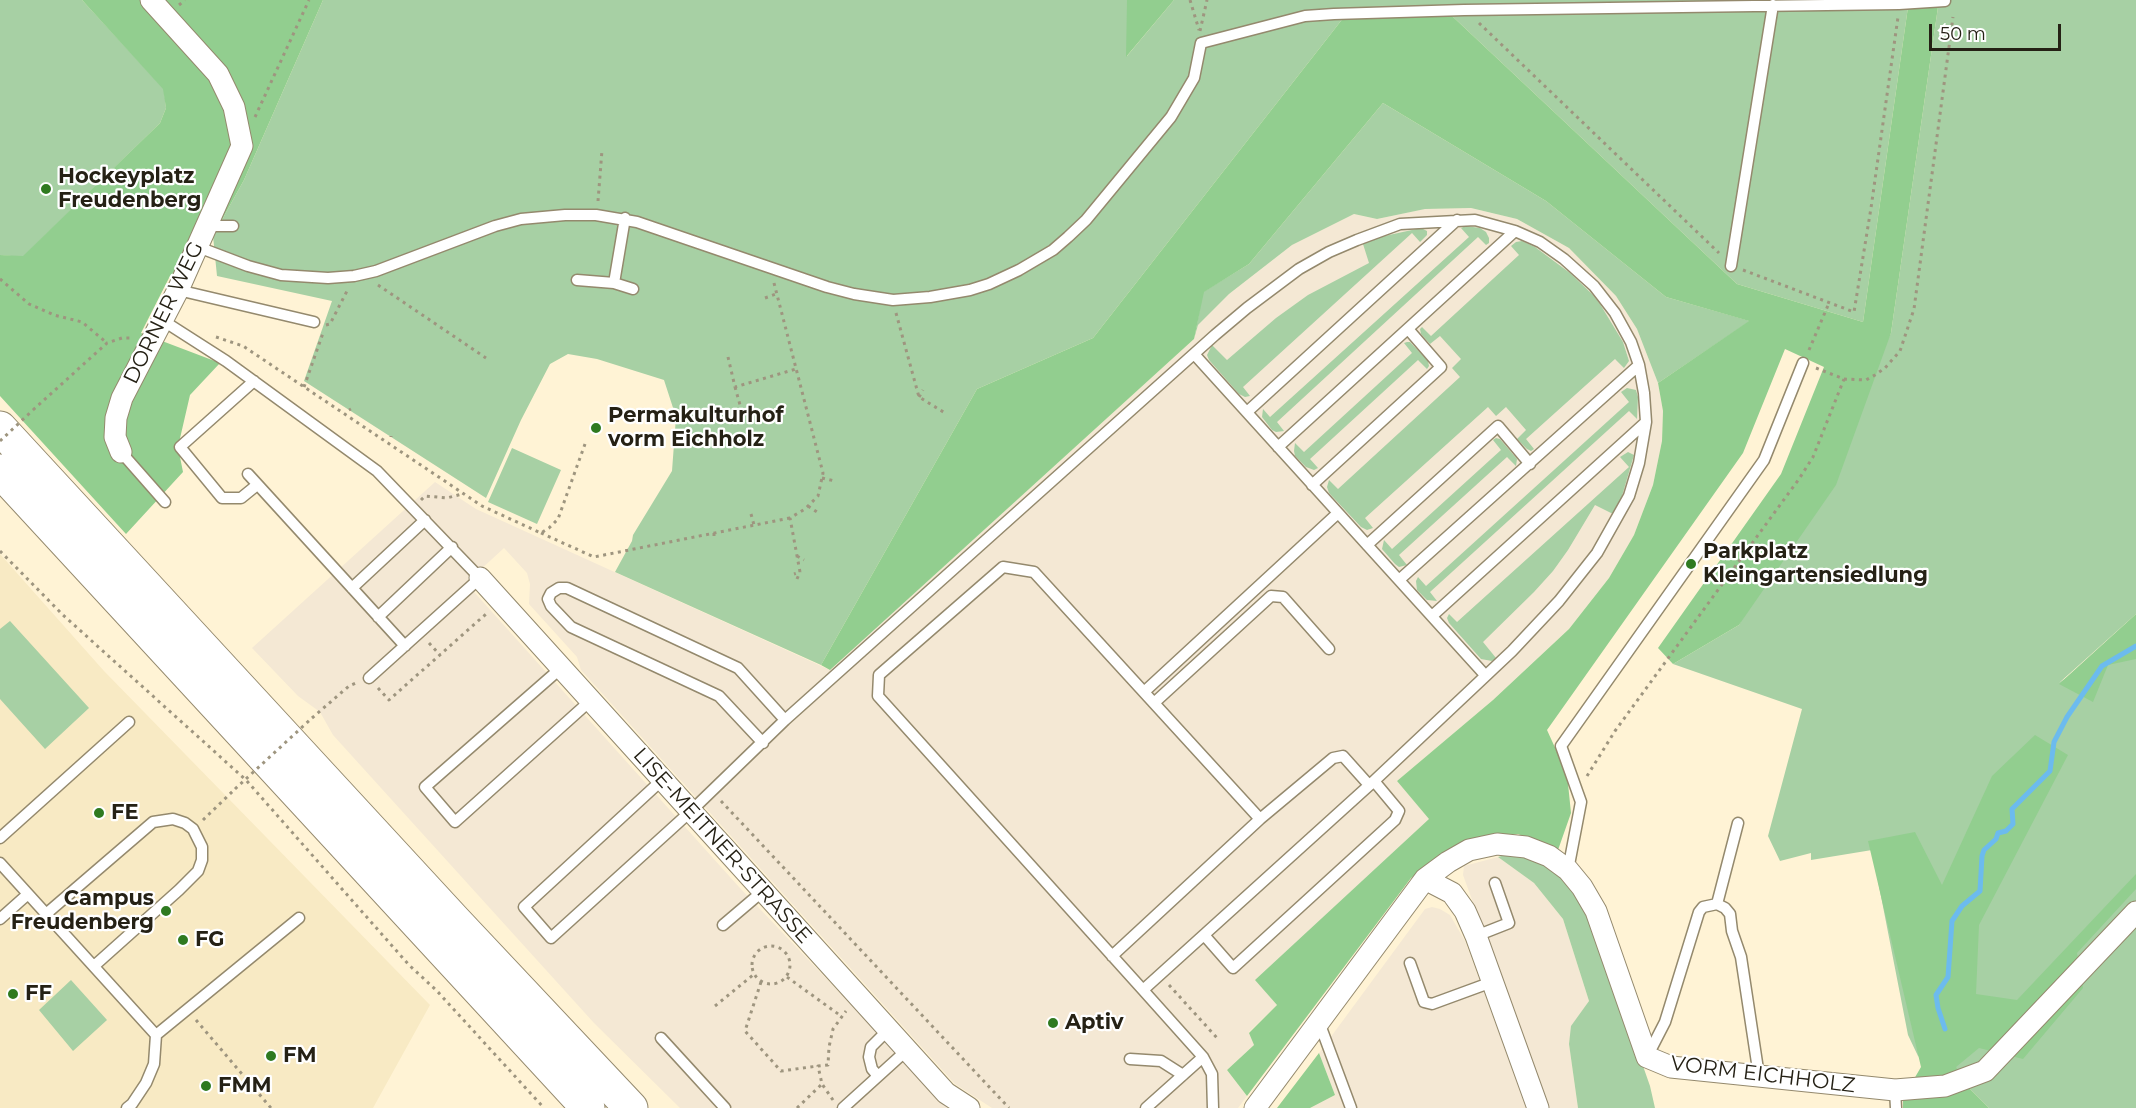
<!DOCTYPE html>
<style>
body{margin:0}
#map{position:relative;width:2136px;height:1108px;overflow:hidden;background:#fff3d5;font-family:Montserrat,sans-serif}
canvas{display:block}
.scale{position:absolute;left:1929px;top:24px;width:132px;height:27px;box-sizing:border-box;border:3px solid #252115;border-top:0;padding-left:8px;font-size:18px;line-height:21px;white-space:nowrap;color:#252115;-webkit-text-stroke:4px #fff;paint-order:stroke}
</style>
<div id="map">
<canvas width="2136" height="1108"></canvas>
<div class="scale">50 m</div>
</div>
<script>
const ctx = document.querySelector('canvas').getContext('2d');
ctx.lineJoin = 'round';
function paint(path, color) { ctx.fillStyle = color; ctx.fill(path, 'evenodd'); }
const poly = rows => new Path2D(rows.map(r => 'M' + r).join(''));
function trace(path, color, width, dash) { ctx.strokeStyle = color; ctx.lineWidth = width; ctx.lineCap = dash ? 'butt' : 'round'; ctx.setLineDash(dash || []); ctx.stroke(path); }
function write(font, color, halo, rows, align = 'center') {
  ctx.font = font + ' Montserrat,sans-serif'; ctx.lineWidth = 4.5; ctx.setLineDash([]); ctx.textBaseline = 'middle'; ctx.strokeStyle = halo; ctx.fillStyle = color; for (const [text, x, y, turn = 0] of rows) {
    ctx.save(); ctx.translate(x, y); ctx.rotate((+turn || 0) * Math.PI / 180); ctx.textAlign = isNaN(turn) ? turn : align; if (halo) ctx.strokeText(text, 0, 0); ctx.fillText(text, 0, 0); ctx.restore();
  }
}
paint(poly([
 [1471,208,1517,219,1569,248,1616,296,1637,329,1658,383,1663,411,1662,441,1653,485,1634,535,1609,578,1569,629,1493,700,1397,781,1430,819,1256,980,1277,1005,1249,1032,1254,1045,1227,1070,1247,1096,1238,1108,992,1108,955,1084,581,670,577,657,529,604,530,584,527,573,504,548,466,583,739,887,922,1079,954,1108,680,1108,594,1023,333,735,320,712,298,696,252,648,435,482,476,509,830,670,1194,339,1198,325,1229,294,1292,245,1354,214,1377,219,1424,209],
 [1498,857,1534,883,1563,919,1589,1001,1572,1026,1569,1044,1578,1108,1548,1108,1463,875,1464,866],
 [1432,907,1440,909,1450,915,1465,941,1527,1108,1310,1108,1335,1095,1319,1053,1425,909]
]), '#f4e8d4');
paint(poly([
 [0,554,104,671,430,1005,373,1108,0,1108]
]), '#f8eac4');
paint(poly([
 [0,0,82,0,164,89,166,108,160,123,23,257,0,255],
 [323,0,1127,0,1127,56,1174,0,1926,0,1908,7,1863,322,1737,284,1451,15,1344,17,1093,338,977,389,821,665,615,572,632,541,633,535,672,471,676,417,664,380,597,359,568,354,550,364,521,420,486,498,304,381,332,301,217,276,213,236,244,180],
 [1939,0,2136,0,2136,614,2059,683,2136,629,2136,1108,1989,1108,1965,1084,1918,1056,1908,1035,1872,850,1811,860,1811,853,1780,861,1768,836,1802,709,1673,664,1739,625,1891,333],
 [1383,103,1546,201,1666,297,1750,321,1658,383,1637,329,1616,296,1569,248,1517,219,1471,208,1425,209,1377,219,1354,214,1292,245,1229,294,1198,325,1194,339,1203,292,1249,264],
 [1466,226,1480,228,1486,232,1489,238,1489,243,1486,245,1478,237,1277,422,1284,431,1276,432,1272,430,1262,417,1263,409,1270,417,1469,237,1461,228],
 [1421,228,1427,231,1427,235,1420,242,1412,233,1243,387,1250,396,1245,397,1239,394,1209,360,1207,355,1212,345,1227,360,1276,318,1308,295,1369,263,1363,244,1380,237],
 [1522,241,1535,247,1570,273,1592,294,1600,304,1623,342,1629,361,1624,368,1615,359,1526,439,1534,449,1531,451,1527,449,1517,439,1526,430,1506,407,1496,416,1488,407,1365,518,1373,528,1367,530,1361,527,1329,493,1327,487,1329,480,1338,489,1460,377,1452,368,1461,359,1440,336,1430,344,1421,334,1420,329,1422,327,1431,336,1519,255,1511,246,1516,242],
 [1407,342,1410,342,1428,361,1429,366,1427,369,1418,360,1310,459,1318,468,1314,470,1306,467,1295,456,1294,451,1295,443,1304,452,1412,353,1404,343],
 [1627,388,1636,390,1638,397,1637,419,1629,411,1430,592,1437,601,1427,600,1417,590,1416,581,1418,577,1426,586,1629,402,1621,392],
 [1496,438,1500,439,1517,459,1516,466,1507,457,1399,555,1407,565,1399,567,1395,564,1382,549,1384,540,1392,549,1501,450,1493,440],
 [512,448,561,470,537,524,488,502],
 [1628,452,1634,455,1622,496,1613,514,1595,505,1568,550,1553,571,1534,592,1483,642,1496,658,1492,661,1481,659,1449,623,1447,618,1449,614,1457,622,1629,467,1620,457],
 [10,621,89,708,45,749,0,699,0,629],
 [1508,854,1523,855,1543,864,1570,885,1586,912,1603,952,1650,1086,1655,1108,1578,1108,1569,1044,1571,1026,1589,1001,1563,919,1534,883,1498,857],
 [71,980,107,1020,73,1051,39,1010]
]), '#a7d0a4');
paint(poly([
 [82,0,323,0,244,180,213,236,170,276,141,333,220,363,190,395,178,447,183,472,126,534,0,396,0,255,23,256,160,123,166,108,163,89],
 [1127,0,1174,0,1126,57],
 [1939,0,1891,333,1836,485,1739,625,1673,664,1658,648,1781,474,1824,367,1785,349,1743,453,1547,730,1567,774,1571,813,1558,850,1518,834,1461,842,1411,878,1247,1096,1227,1070,1254,1045,1249,1033,1277,1005,1255,980,1429,819,1397,781,1493,700,1569,629,1609,578,1634,535,1653,485,1662,441,1663,411,1658,383,1749,321,1666,297,1546,201,1383,103,1249,264,1204,292,1194,339,830,670,821,665,977,389,1093,338,1344,17,1451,15,1737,284,1863,322,1908,7],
 [2136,614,2136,659,2108,665,2093,702,2059,684],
 [2035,735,2068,755,1979,925,1976,994,2017,1000,2136,874,2136,889,2077,953,2083,988,2023,1059,1979,1048,1956,1067,1965,1084,1989,1108,1903,1108,1903,1098,1921,1067,1868,841,1915,832,1942,885,1992,776],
 [1319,1053,1335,1095,1310,1108,1277,1108]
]), '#92ce8f');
trace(poly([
 [1945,1029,1938,1008,1936,995,1948,977,1952,921,1962,906,1980,891,1982,856,1984,850,1996,839,1998,833,2006,831,2013,824,2012,809,2050,771,2054,742,2067,717,2102,666,2136,646]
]), '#6cbbee', 5);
const lane = poly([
 [207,226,233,226],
 [198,247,248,266,281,275,328,278,354,276,376,271,495,226,521,219,565,215,596,215,637,222,827,287,854,294,893,300,930,297,970,290,989,284,1019,270,1053,250,1068,237,1086,220,1171,117,1194,78,1201,43,1305,16,1334,14,1464,10,1899,4,1945,1],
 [1731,266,1773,5],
 [577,280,614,283,625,218],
 [614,283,633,289],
 [178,290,314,322],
 [162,320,226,361,377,471,480,578,369,678],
 [1194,354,1485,675],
 [254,381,180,447,222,498,241,498,257,485],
 [1247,412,1457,220],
 [1278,447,1515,231],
 [121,452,165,502],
 [248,474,405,646],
 [1312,485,1441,367,1408,329],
 [1367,545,1498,426,1530,464],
 [1399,580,1639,365],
 [352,588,425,520],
 [1432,616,1646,422],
 [378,617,452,547],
 [561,668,425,787,455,822,590,701],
 [1144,692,1338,513],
 [1154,703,1271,596,1283,597,1329,649],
 [763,743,719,696,571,627,551,606,548,599,551,593,559,588,567,588,738,668,785,720],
 [662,780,524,907,551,938,690,812,785,720,1215,335,1247,308,1299,269,1329,252,1357,240,1400,224,1475,220,1515,231,1540,242,1564,259,1594,286,1615,313,1631,342,1639,365,1644,393,1646,422,1639,463,1629,496,1597,553,1559,601,1512,651,1374,781,1143,990,1203,1057,1212,1074,1213,1108],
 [1260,819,1333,758,1343,756,1369,785],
 [0,838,129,722],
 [0,863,156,1035],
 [1568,870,1581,802,1561,746,1764,460,1803,363],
 [1717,904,1725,908,1730,914,1732,931,1741,957,1759,1076],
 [46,914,153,822,173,819,185,823,193,829,202,847,202,860,198,871,179,890,94,966],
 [0,919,28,894],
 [723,925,763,891],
 [1204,935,1233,968,1395,820,1399,811,1374,781],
 [1476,936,1509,923,1495,883],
 [1112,956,1260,819,1034,572,1003,567,879,675,878,696,1143,990],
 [1410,963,1424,1002,1432,1004,1492,982],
 [1319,1022,1351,1108],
 [661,1038,725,1108],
 [1647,1057,1665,1022,1699,912,1703,907,1717,904,1738,823],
 [1130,1059,1161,1061,1183,1075],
 [878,1076,872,1069,869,1057,871,1047,888,1030],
 [1895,1090,1896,1108],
 [127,1108,132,1104,146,1083,154,1064,156,1035,299,918],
 [843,1108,907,1050],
 [1146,1108,1203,1057]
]);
const street = poly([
 [121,452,115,437,116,418,122,398,178,290,242,146,234,107,218,74,151,0],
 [480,578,946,1093,969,1108],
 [1425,879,1452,893,1465,911,1476,936,1538,1108],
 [1255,1108,1425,879,1448,862,1469,850,1497,844,1526,847,1549,856,1568,870,1582,887,1596,911,1647,1057,1671,1067,1895,1090,1945,1086,1985,1071,2136,912]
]);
const highway = poly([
 [0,428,455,921,631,1108],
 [0,471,588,1108]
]);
trace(lane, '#94896d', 13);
trace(street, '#94896d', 23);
trace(highway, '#94896d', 35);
trace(poly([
 [1190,0,1199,30],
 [179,5,185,0],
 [1479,23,1719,253],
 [1200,31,1207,0],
 [255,117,309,0],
 [598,201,602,150],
 [1743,270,1854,312,1871,208,1898,17],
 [0,279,29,304,54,315,82,322,107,343],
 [774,283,823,473,818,496,805,509,790,518,800,572,794,574],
 [378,285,486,358],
 [765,298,776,294],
 [896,313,919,397,945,413],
 [326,325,330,324,347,291],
 [216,337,243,346,482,506,541,533,549,528,558,519,585,444],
 [1809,350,1829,303],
 [728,357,735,387,796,369],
 [1816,368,1844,379,1866,380,1875,375,1885,368,1900,351,1914,309,1953,17],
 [304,387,323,333],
 [735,387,742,412],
 [919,397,923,390],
 [33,410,107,343,122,338,132,338],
 [349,410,351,409],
 [391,437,391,436],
 [822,478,835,481],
 [421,500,425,496,447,498,462,494],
 [808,506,817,512],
 [751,514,754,525],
 [541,533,594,557,790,518],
 [714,533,714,540],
 [0,551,63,615,246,780,409,965,437,991,544,1108],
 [797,556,804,560],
 [797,579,800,572],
 [429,643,440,655],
 [378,688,389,700,486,614],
 [312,718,349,686,358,682],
 [1587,776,1615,731,1799,479,1813,457,1844,379],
 [721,801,1009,1108],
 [203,820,235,789],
 '752 965a19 19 0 1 1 38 0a19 19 0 1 1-38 0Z',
 [787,977,841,1016],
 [761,982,745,1031,781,1071,818,1066],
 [1169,985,1218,1039],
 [715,1006,753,975],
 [196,1020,271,1108],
 [833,1100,822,1084,818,1066,828,1065,829,1047,833,1029,846,1011],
 [797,1108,822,1084]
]), '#9e957f', 3, [3, 4.5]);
trace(lane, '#fff', 10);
trace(street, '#fff', 21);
trace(highway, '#fff', 33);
trace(poly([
 [0,441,33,410],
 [235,789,312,718]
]), '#9e957f', 3, [3, 4.5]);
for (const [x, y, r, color] of [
 [46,189,6,"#2f7a20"],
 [596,428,6,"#2f7a20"],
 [1691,564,6,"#2f7a20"],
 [99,813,6,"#2f7a20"],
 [166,911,6,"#2f7a20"],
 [183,940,6,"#2f7a20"],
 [13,994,6,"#2f7a20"],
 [1053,1023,6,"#2f7a20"],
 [271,1056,6,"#2f7a20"],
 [206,1086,6,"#2f7a20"]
]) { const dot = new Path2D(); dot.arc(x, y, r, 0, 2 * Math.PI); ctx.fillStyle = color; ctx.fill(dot); trace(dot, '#fff', 2); }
write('bold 21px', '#252115', '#fff', [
 ["Hockeyplatz",58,177],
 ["Freudenberg",58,201],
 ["Permakulturhof",608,416],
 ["vorm Eichholz",608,440],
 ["Parkplatz",1703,552],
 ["Kleingartensiedlung",1703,576],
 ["FE",111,813],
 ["Campus",154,899,"right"],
 ["Freudenberg",154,923,"right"],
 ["FG",195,940],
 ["FF",25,994],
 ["Aptiv",1065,1023],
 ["FM",283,1056],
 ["FMM",218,1086]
], 'left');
write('21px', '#252115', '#fff', [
 ["DORNER WEG",164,313,-64],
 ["LISE-MEITNER-STRASSE",722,846,48],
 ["VORM EICHHOLZ",1763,1075,7]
]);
</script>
